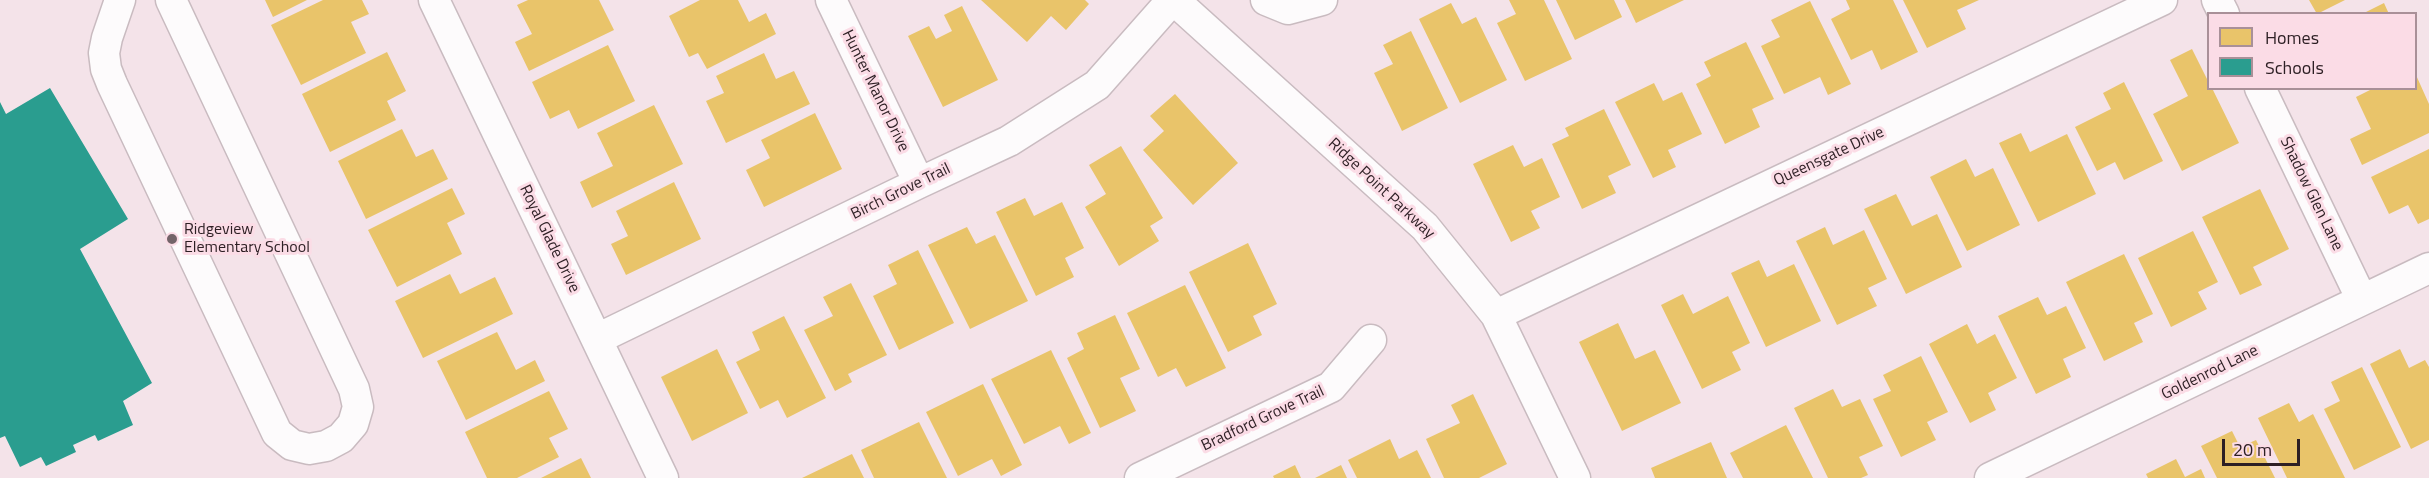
<!DOCTYPE html>
<style>
body{margin:0}
#map{position:relative;width:2429px;height:478px;overflow:hidden;background:#f4e3e9;font-family:"Titillium Web",sans-serif}
canvas{display:block}
.legend{position:absolute;left:2207px;top:12px;width:210px;height:78px;box-sizing:border-box;background:#fbdce6;border:2px solid #a99098;margin:0;padding:8px 10px;list-style:none;font-size:18px;color:#2d1f24}
.legend li{display:flex;align-items:center;gap:12px;height:30px}
.legend b{width:30px;border:2px solid #a99098}
.scale{position:absolute;left:2222px;top:439px;width:78px;height:27px;box-sizing:border-box;border:3px solid #2d1f24;border-top:0;padding-left:8px;font-size:18px;line-height:21px;white-space:nowrap;color:#2d1f24;-webkit-text-stroke:4px #fbdce6;paint-order:stroke}
</style>
<div id="map">
<canvas width="2429" height="478"></canvas>
<ul class="legend">
<li><b style="height:16px;background:#e9c46a"></b>Homes</li>
<li><b style="height:16px;background:#2a9d8f"></b>Schools</li>
</ul>
<div class="scale">20 m</div>
</div>
<script>
const ctx = document.querySelector('canvas').getContext('2d');
ctx.lineJoin = 'round';
function paint(path, color) { ctx.fillStyle = color; ctx.fill(path, 'evenodd'); }
const poly = rows => new Path2D(rows.map(r => 'M' + r).join(''));
function trace(path, color, width, dash) { ctx.strokeStyle = color; ctx.lineWidth = width; ctx.lineCap = dash ? 'butt' : 'round'; ctx.setLineDash(dash || []); ctx.stroke(path); }
function write(font, color, halo, rows, align = 'center') {
  ctx.font = font + ' "Titillium Web",sans-serif'; ctx.lineWidth = 6; ctx.setLineDash([]); ctx.textBaseline = 'middle'; ctx.strokeStyle = halo; ctx.fillStyle = color; for (const [text, x, y, turn = 0] of rows) {
    ctx.save(); ctx.translate(x, y); ctx.rotate((+turn || 0) * Math.PI / 180); ctx.textAlign = isNaN(turn) ? turn : align; if (halo) ctx.strokeText(text, 0, 0); ctx.fillText(text, 0, 0); ctx.restore();
  }
}
paint(poly([
 [265,0,307,0,273,17],
 [323,0,362,0,369,14,351,22,366,53,301,85,271,25],
 [528,0,599,0,614,30,529,71,515,42,532,34,517,5],
 [700,0,738,0,749,22,766,13,776,34,707,69,698,53,689,57,669,16],
 [981,0,1085,0,1089,4,1066,30,1051,16,1027,42],
 [1509,0,1544,0,1572,59,1525,81,1497,23,1516,14],
 [1556,0,1614,0,1622,17,1575,40],
 [1625,0,1684,0,1636,23],
 [1846,0,1893,0,1918,52,1881,70,1872,50,1851,60,1831,19,1850,9],
 [1903,0,1979,0,1957,10,1966,29,1927,48],
 [2309,0,2345,0,2317,14],
 [1810,1,1851,84,1828,95,1820,77,1784,94,1761,46,1780,37,1771,20],
 [1451,3,1462,24,1476,17,1507,80,1460,103,1419,19],
 [2384,3,2389,14,2362,14],
 [962,6,998,80,943,107,908,36,929,26,936,39,952,31,944,15],
 [1411,31,1448,108,1402,131,1374,73,1393,64,1383,45],
 [1746,42,1774,99,1752,109,1760,127,1725,144,1696,84,1711,76,1704,62],
 [608,45,635,101,578,129,569,110,550,119,532,82],
 [2192,49,2208,81,2208,88,2212,88,2239,143,2182,171,2153,114,2188,96,2170,60],
 [387,52,406,91,387,101,396,120,330,152,302,94],
 [764,53,776,79,794,71,810,104,726,143,706,101,724,93,716,76],
 [2416,75,2429,104,2429,133,2362,165,2350,139,2371,129,2356,97,2374,88,2416,88],
 [2124,82,2163,161,2124,180,2115,162,2097,171,2075,127,2111,109,2103,93],
 [1654,83,1663,101,1682,92,1702,134,1668,150,1676,167,1653,178,1615,102],
 [1175,94,1238,163,1193,205,1143,150,1164,131,1150,116],
 [654,105,683,164,592,208,580,182,613,166,597,133],
 [1604,109,1631,165,1608,176,1616,193,1582,209,1552,144,1569,136,1565,128],
 [815,113,842,169,764,207,746,170,770,158,761,140],
 [402,129,416,157,433,149,448,179,366,219,338,161],
 [2021,133,2030,152,2067,134,2096,194,2038,222,1999,143],
 [1513,145,1524,167,1542,158,1560,197,1531,211,1540,228,1511,242,1473,164],
 [1121,146,1163,218,1150,226,1159,241,1119,266,1085,207,1106,194,1089,165],
 [2429,149,2429,219,2418,224,2408,205,2389,214,2371,177],
 [1966,159,1975,177,1993,168,2020,225,1967,251,1930,177],
 [674,182,701,239,626,275,611,244,628,236,616,211],
 [452,188,465,214,447,223,462,254,397,287,368,230],
 [2260,189,2289,249,2253,267,2262,285,2240,295,2202,217],
 [1896,194,1912,226,1937,214,1962,267,1906,294,1864,209],
 [1025,198,1034,216,1062,202,1084,248,1065,258,1074,277,1036,296,996,212],
 [967,227,976,244,995,235,1028,301,970,329,928,245],
 [1825,227,1833,245,1864,230,1887,279,1868,288,1877,306,1837,325,1796,241],
 [2193,231,2218,282,2198,292,2207,309,2171,327,2138,258],
 [1248,243,1277,304,1253,316,1262,335,1228,352,1189,272],
 [918,250,954,323,899,350,873,296,897,284,888,265],
 [2124,254,2153,314,2134,323,2143,342,2104,361,2066,282],
 [1759,260,1767,277,1794,264,1821,321,1766,347,1731,273],
 [450,274,460,294,495,277,513,314,423,358,395,301],
 [851,283,887,355,848,374,852,382,835,391,804,330,833,316,823,297],
 [1185,285,1226,368,1186,387,1176,368,1158,377,1127,313],
 [1683,294,1693,314,1728,296,1750,343,1732,352,1741,370,1702,389,1661,305],
 [2038,297,2047,315,2066,306,2086,348,2063,359,2071,377,2036,394,1998,316],
 [1115,315,1140,369,1120,378,1136,411,1100,428,1067,358,1084,349,1077,333],
 [784,316,826,398,787,418,778,400,760,409,736,362,760,350,752,332],
 [1618,323,1635,359,1655,350,1681,403,1622,431,1579,342],
 [1967,324,1977,344,1995,334,2017,378,1988,393,1996,410,1970,423,1929,344],
 [497,332,516,370,535,360,545,381,466,420,437,361],
 [717,349,748,413,692,441,661,377],
 [2400,349,2409,368,2425,360,2429,367,2429,440,2411,449,2370,364],
 [1051,350,1091,433,1069,444,1060,426,1024,444,991,379],
 [1921,356,1948,412,1927,422,1936,440,1901,457,1873,399,1891,391,1883,375],
 [2362,367,2401,447,2354,470,2324,409,2340,401,2331,382],
 [983,384,1022,465,1001,476,992,459,958,476,926,412],
 [1833,389,1842,407,1860,399,1883,446,1859,457,1868,475,1861,478,1828,478,1794,408],
 [549,391,568,429,549,438,559,457,517,478,487,478,465,432],
 [1473,394,1507,464,1479,478,1444,478,1426,439,1460,423,1451,405],
 [2289,403,2299,422,2313,414,2345,478,2287,478,2258,418],
 [919,422,947,478,874,478,861,450],
 [1786,425,1813,478,1743,478,1730,453],
 [2232,431,2240,447,2256,440,2275,478,2217,478,2201,446],
 [1390,439,1399,459,1417,450,1431,478,1357,478,1348,460],
 [1711,442,1727,478,1655,478,1651,468],
 [852,454,864,478,802,478],
 [581,458,591,478,541,478],
 [2176,459,2185,477,2201,469,2205,478,2148,478,2146,474],
 [1295,465,1301,478,1274,478,1273,476],
 [1341,465,1347,478,1315,478]
]), '#e9c46a');
paint(poly([
 [50,88,128,219,80,249,152,383,123,401,133,425,98,441,95,435,73,445,76,452,46,466,41,457,20,467,5,436,0,438,0,102,6,114]
]), '#2a9d8f');
const minor = poly([
 [120,0,107,38,104,53,106,69,112,84,277,433,292,445,309,449,326,446,341,438,353,424,358,407,354,389,171,0],
 [434,0,663,478],
 [831,0,919,183],
 [1174,0,1425,227,1496,315,1575,478],
 [1266,0,1288,9,1322,0],
 [2217,0,2224,14],
 [2260,88,2362,300],
 [1496,315,2162,0],
 [597,339,919,183,1009,141,1097,85,1172,0],
 [1140,478,1331,387,1371,340],
 [1990,478,2429,268]
]);
trace(minor, '#c9bbc0', 33);
trace(minor, '#fdfbfc', 30);
for (const [x, y, r, color] of [
 [172,239,6,"#736469"]
]) { const dot = new Path2D(); dot.arc(x, y, r, 0, 2 * Math.PI); ctx.fillStyle = color; ctx.fill(dot); trace(dot, '#fbdce6', 2); }
write('16px', '#2d1f24', '#fbdce6', [
 ["Hunter Manor Drive",875,91,64],
 ["Queensgate Drive",1829,157,-25],
 ["Ridge Point Parkway",1381,189,43],
 ["Birch Grove Trail",901,192,-26],
 ["Shadow Glen Lane",2311,194,64],
 ["Royal Glade Drive",549,239,64],
 ["Goldenrod Lane",2210,373,-26],
 ["Bradford Grove Trail",1263,419,-25]
]);
write('16px', '#2d1f24', '#fbdce6', [
 ["Ridgeview",184,230],
 ["Elementary School",184,248]
], 'left');
</script>
